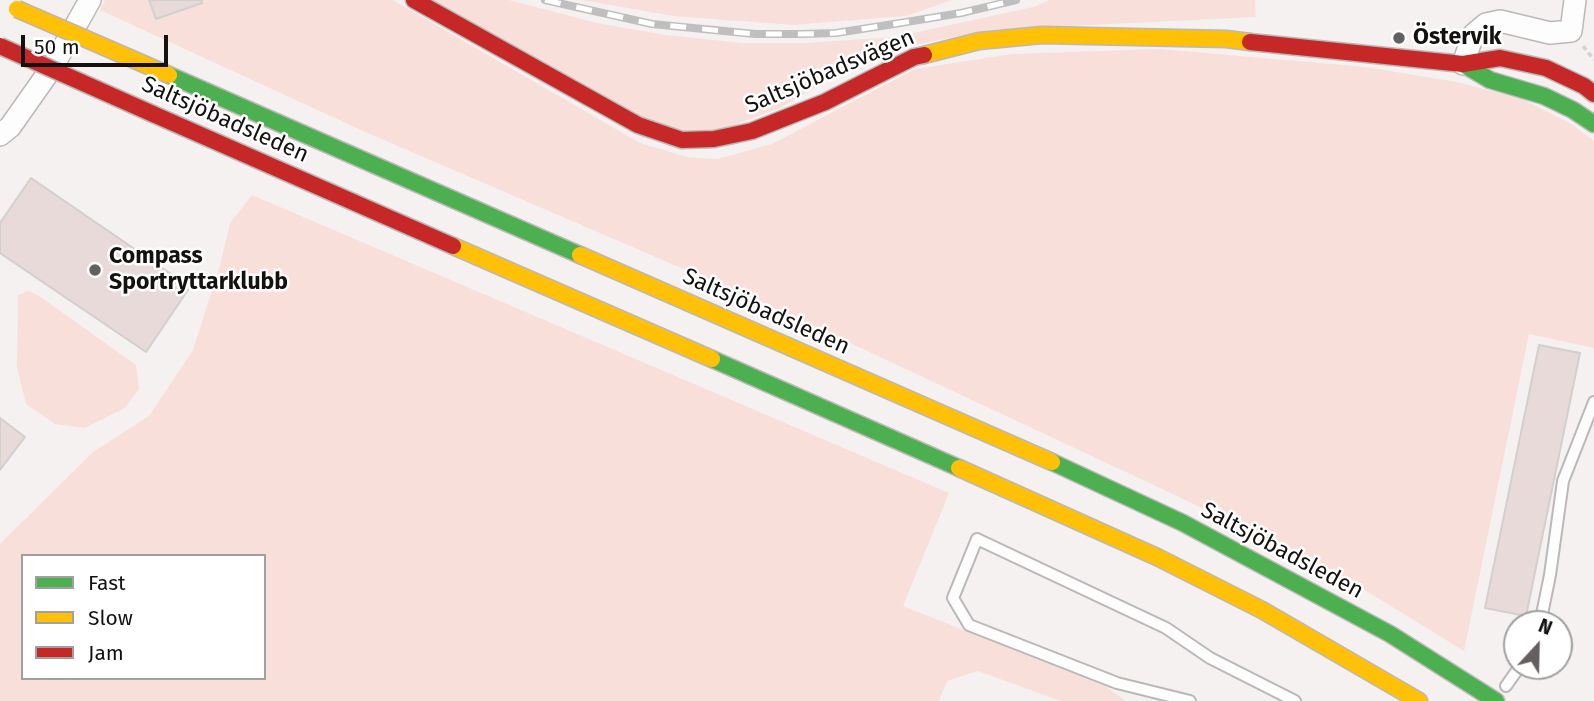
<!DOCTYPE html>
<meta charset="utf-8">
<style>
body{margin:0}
#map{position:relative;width:1594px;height:701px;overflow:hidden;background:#f5f1f1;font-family:"Fira Sans",sans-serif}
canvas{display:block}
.legend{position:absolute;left:21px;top:554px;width:245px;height:126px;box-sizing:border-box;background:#fff;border:2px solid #a1a0a0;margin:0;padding:9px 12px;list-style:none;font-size:21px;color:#141211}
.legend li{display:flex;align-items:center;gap:14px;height:35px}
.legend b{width:35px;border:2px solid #a1a0a0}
.north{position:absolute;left:1503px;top:610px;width:70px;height:70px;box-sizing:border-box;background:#fff;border:2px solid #a1a0a0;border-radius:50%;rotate:22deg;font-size:19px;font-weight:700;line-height:28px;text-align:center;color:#141211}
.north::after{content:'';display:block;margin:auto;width:24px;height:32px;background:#63605f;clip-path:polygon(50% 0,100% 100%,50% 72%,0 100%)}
.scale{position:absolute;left:21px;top:35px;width:147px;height:32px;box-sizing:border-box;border:4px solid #141211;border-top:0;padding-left:9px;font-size:21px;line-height:24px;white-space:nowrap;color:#141211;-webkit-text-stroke:5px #fff;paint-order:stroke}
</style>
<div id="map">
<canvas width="1594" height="701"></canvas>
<ul class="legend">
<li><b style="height:9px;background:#4caf50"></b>Fast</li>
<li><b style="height:9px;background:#ffc107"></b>Slow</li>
<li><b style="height:9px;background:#c62828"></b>Jam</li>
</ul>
<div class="north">N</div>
<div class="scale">50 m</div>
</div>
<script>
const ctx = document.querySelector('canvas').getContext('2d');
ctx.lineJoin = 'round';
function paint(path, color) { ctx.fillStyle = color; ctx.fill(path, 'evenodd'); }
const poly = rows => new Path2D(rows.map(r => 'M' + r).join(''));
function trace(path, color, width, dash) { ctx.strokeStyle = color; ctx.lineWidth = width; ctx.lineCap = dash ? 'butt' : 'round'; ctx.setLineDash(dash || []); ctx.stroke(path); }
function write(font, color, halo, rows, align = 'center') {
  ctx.font = font + ' "Fira Sans",sans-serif'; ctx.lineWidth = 5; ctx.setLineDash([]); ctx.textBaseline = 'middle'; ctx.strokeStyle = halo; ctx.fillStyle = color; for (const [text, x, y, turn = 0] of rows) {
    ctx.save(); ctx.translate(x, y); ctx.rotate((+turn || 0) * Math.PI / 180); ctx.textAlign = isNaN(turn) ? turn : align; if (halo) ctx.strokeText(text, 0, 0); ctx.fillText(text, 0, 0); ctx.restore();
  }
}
paint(poly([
 [105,0,393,0,640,143,687,157,717,159,772,144,915,69,1012,54,1160,49,1366,67,1457,82,1522,99,1571,124,1594,141,1594,348,1529,334,1464,651,1337,573,1158,487,788,314,363,131,100,10],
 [433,0,509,0,597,23,666,35,742,43,804,43,895,37,1033,7,1050,0,1255,0,1256,17,988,30,911,46,852,66,780,108,720,130,682,130,650,121],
 [582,0,952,0,906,16,793,25,673,16],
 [252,195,949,493,903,606,1105,686,1126,701,1061,701,978,671,947,681,939,701,0,701,0,544,93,452,149,416,193,350,220,265,230,223],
 [23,556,264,556,264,678,23,678],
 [28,291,38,295,136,365,139,389,125,408,85,428,55,424,26,404,17,367,18,295]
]), '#f8dfda');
const building = poly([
 [149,0,202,0,202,3,156,19,149,0],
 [31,178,190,287,146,352,0,253,0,223,31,178],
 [1539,345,1580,353,1526,616,1485,608,1539,345],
 [0,418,25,437,0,470,0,418]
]);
paint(building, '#e8dad8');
trace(building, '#d2cfcf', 2);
const lane = poly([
 [1540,624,1550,575,1563,481,1594,402],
 [1506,686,1520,666],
 [1190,701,1117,683,969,625,953,598,977,539,1166,628,1210,658,1295,701]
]);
const street = poly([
 [1463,64,1473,35,1486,24,1500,21,1550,33,1571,31,1575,0],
 [0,135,10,127,53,66,90,0]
]);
const fast = poly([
 [1463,64,1490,80,1544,96,1573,110,1594,124],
 [169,75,580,255],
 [712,359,959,468],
 [1052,462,1183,523,1390,634,1496,701]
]);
const slow = poly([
 [924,55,979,41,1042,35,1226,39,1250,42],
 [453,246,712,359],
 [580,255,1052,462],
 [959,468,1157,557,1262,610,1419,701]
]);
const jam = poly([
 [414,0,638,125,682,140,714,139,752,131,825,102,914,57,924,55],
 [1250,42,1463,64,1500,58,1546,68,1584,86,1594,94],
 [153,114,453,246]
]);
trace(lane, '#bbb8b7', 14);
trace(street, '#bbb8b7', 24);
trace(fast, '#bbb8b7', 19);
trace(slow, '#bbb8b7', 19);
trace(jam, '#bbb8b7', 19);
trace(poly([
 [1583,46,1594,60]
]), '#d2d2d2', 3.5, [5, 3.5]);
trace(lane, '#fefdfd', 10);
trace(street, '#fefdfd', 21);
trace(fast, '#4caf50', 16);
trace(slow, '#ffc107', 16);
trace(jam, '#c62828', 16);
const rail = poly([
 [545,0,652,24,755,34,801,34,836,33,894,24,961,13,1016,0]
]);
trace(rail, '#c0bfbf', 8);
trace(rail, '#fff', 5, [16]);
const slowBridge = poly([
 [17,9,169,75]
]);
const jamBridge = poly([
 [0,46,153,114]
]);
trace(slowBridge, '#c0b4b1', 19, []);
trace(jamBridge, '#c0b4b1', 19, []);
trace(slowBridge, '#ffc107', 16);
trace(jamBridge, '#c62828', 16);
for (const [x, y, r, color] of [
 [1399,38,7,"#63605f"],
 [95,270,7,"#63605f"]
]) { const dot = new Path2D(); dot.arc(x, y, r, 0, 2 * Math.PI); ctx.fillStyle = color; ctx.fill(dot); trace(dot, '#fff', 2.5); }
write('bold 23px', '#141211', '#fff', [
 ["Östervik",1413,38],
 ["Compass",109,257],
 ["Sportryttarklubb",109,283]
], 'left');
write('23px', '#141211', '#fff', [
 ["Saltsjöbadsvägen",830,72,-23],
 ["Saltsjöbadsleden",225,120,24],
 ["Saltsjöbadsleden",766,312,24],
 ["Saltsjöbadsleden",1282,551,28]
]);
</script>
